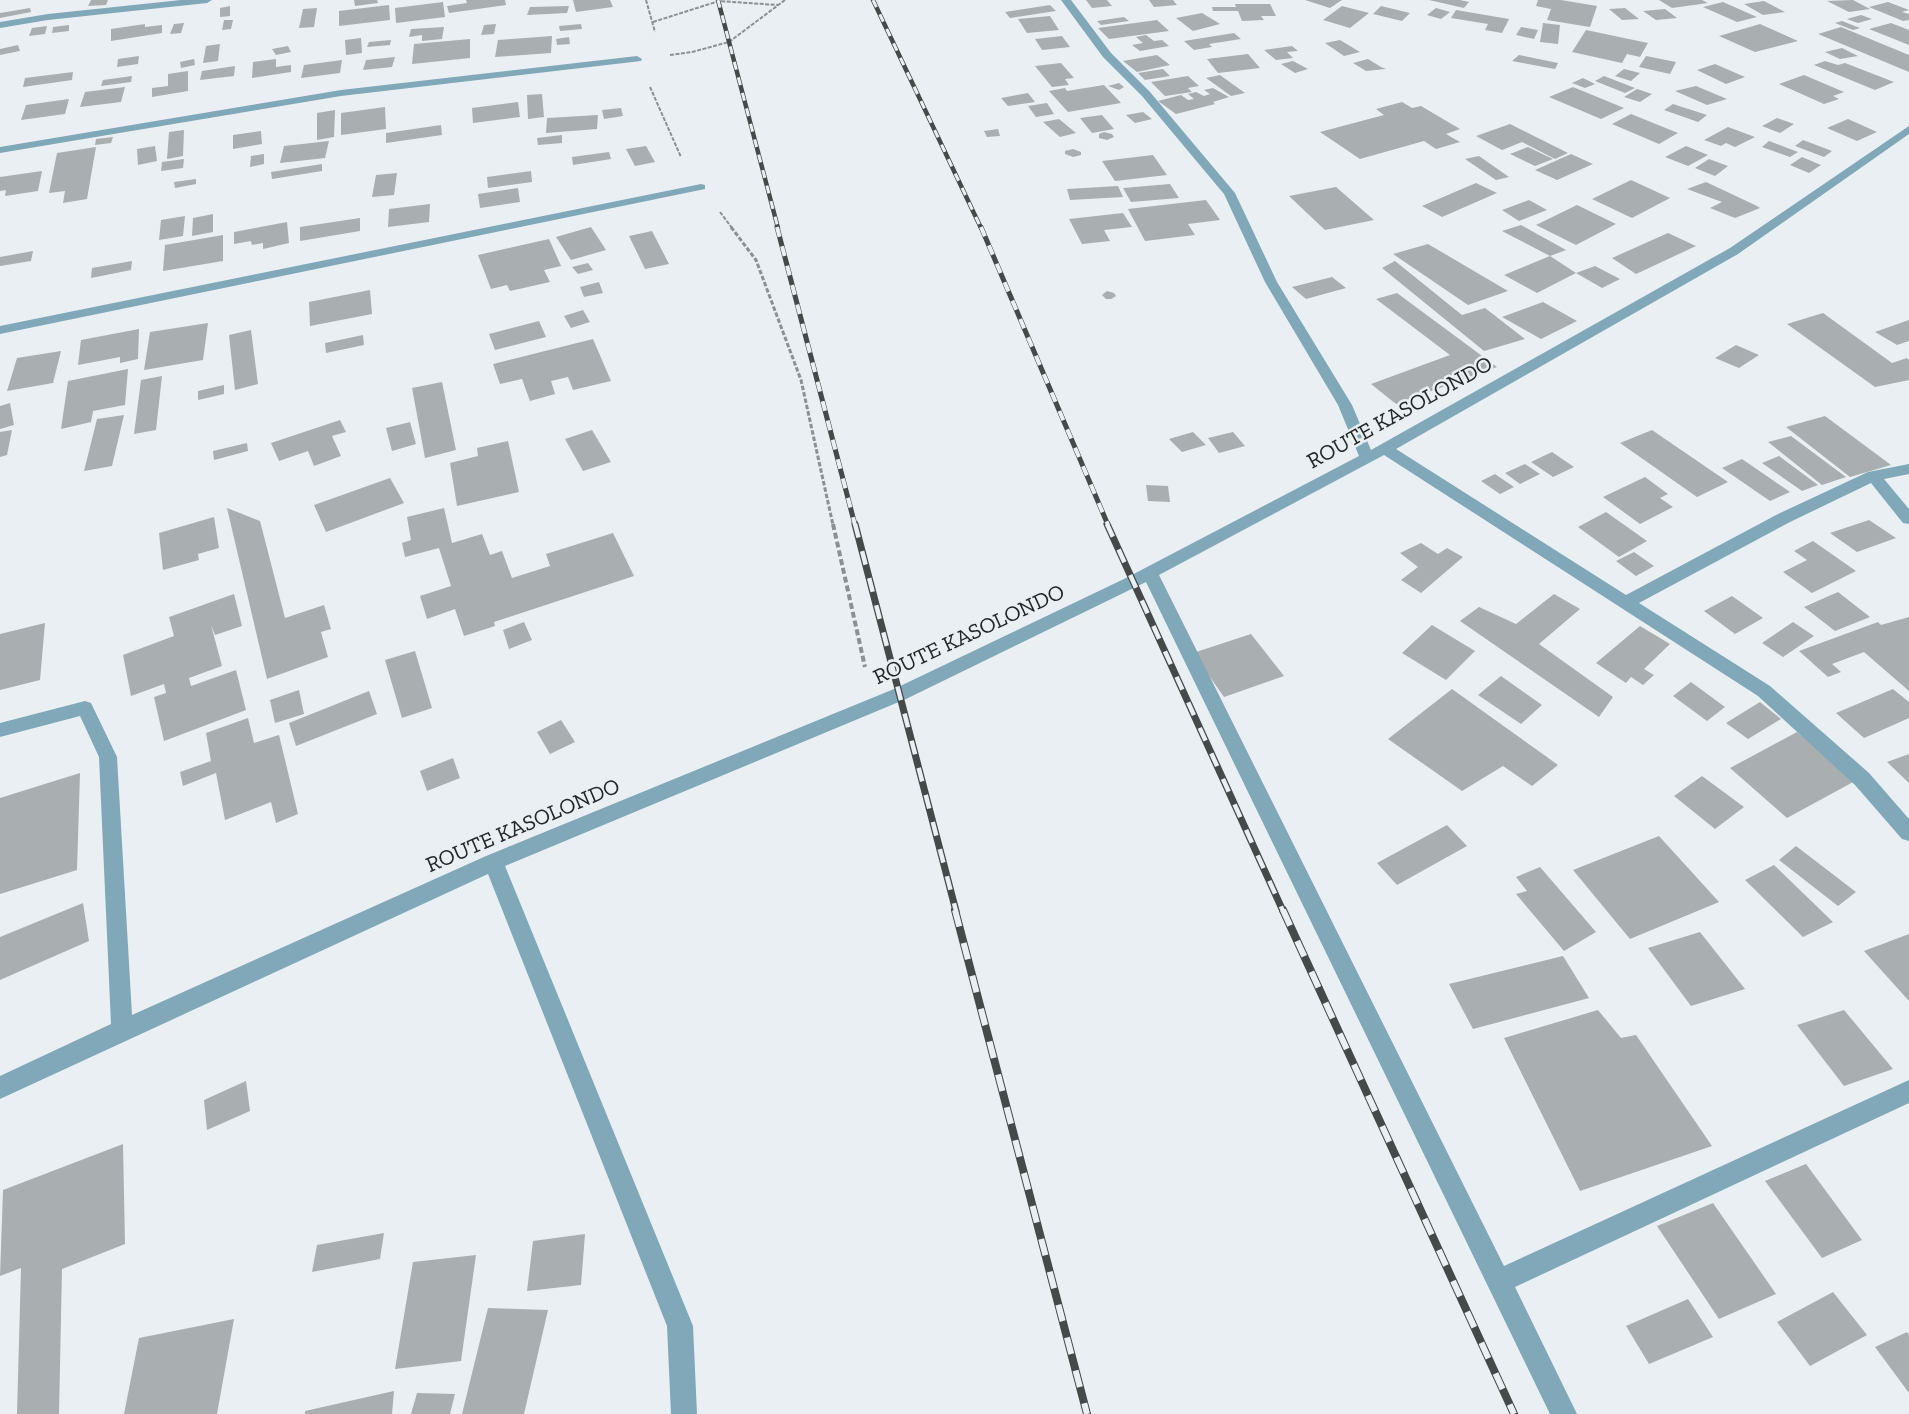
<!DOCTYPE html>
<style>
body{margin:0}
canvas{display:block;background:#e9eff2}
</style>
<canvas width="1909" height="1414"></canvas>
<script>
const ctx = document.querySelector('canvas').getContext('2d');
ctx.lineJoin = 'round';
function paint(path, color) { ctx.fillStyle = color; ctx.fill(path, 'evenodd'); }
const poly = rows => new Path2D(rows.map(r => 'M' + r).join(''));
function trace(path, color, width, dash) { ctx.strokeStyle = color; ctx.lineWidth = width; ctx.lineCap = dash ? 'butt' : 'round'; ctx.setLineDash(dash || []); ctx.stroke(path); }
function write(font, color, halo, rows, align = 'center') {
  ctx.font = font + ' "Zilla Slab",serif'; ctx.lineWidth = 5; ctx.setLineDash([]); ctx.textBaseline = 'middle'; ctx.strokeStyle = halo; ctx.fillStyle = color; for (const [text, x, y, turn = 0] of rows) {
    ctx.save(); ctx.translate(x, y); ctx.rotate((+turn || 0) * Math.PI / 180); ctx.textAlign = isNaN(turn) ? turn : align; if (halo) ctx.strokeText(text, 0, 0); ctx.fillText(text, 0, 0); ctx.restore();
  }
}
paint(poly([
 [91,0,108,0,106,5,88,6],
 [354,0,377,0,378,3,355,6],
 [466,0,505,0,506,5,449,13,447,6,467,3],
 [573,0,610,0,613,7,576,12],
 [1086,0,1107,0,1112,6,1092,8],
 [1149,0,1173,0,1177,5,1154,7],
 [1305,0,1342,0,1330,8],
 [1429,0,1460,0,1469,2,1464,8],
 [1538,0,1561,0,1597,6,1590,27,1547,20,1551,9,1536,6],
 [1659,0,1702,0,1708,3,1672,8],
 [1853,0,1870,9,1849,12,1827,1],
 [1764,1,1785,12,1763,15,1744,4],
 [443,2,445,17,396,23,395,8],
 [1723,2,1757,17,1737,22,1703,7],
 [1888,2,1909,10,1902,12,1909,14,1909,20,1903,21,1869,7],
 [1235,4,1270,4,1276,16,1261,16,1264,20,1242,21,1238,11,1213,11,1212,7,1236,7],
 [389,5,390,20,339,26,339,11],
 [1050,5,1056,11,1010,18,1005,12],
 [230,6,230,16,220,17,220,8],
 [569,6,567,13,527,15,530,7],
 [1342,6,1369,13,1350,28,1323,20],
 [1381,6,1410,13,1402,21,1373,14],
 [30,8,31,12,0,18,0,13],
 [317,8,314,27,299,28,303,9],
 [1436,8,1450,12,1441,19,1427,15],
 [1625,8,1639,19,1622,20,1609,9],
 [1665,9,1677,18,1656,20,1643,11],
 [1456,10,1509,19,1502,33,1485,30,1488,24,1451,18],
 [1202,13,1220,24,1193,31,1176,18],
 [1861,15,1872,19,1858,23,1847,19],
 [1050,16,1059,30,1027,33,1018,19],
 [1124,17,1129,21,1101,25,1097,21],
 [224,20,233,20,231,29,222,30],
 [1157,20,1169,31,1109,39,1098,28],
 [1842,21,1860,28,1853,30,1835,23],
 [184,23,181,33,170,34,174,24],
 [1543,23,1560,25,1558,44,1540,42],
 [1891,23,1909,30,1909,45,1869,29],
 [145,24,145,27,162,25,162,33,111,41,111,29],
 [496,24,494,34,481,35,484,25],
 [581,24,582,29,560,31,559,26],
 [1760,24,1798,41,1755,52,1719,36],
 [69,25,69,31,52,33,53,27],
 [47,26,45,34,29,36,32,28],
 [444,27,442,39,422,41,422,35,409,37,411,29],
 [1521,27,1538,30,1534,39,1516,35],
 [1841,27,1909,55,1909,72,1818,34],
 [1586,30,1648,43,1640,57,1627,54,1622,63,1572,52],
 [1234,33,1241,39,1209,44,1212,47,1194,50,1184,41],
 [1146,35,1154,41,1162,40,1169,46,1140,51,1132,45,1143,43,1136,37],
 [552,36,551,53,495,57,498,40],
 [1062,36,1070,47,1042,50,1035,39],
 [569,37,570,44,557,45,556,39],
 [361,38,362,53,346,55,345,40],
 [470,39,470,58,412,64,414,44],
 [391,40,390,45,367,47,369,42],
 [1340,40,1360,52,1344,56,1325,43],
 [220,44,218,61,203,63,206,46],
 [18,45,20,51,0,55,0,49],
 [288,46,291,52,276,55,272,49],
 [1292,46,1298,51,1287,52,1293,58,1276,60,1264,50],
 [1842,48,1858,56,1840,59,1825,52],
 [1248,54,1260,68,1218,73,1207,59],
 [1157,55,1170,65,1137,72,1123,61],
 [1519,55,1558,63,1555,69,1512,61],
 [139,56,138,64,117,67,118,59],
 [1646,56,1676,62,1670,74,1639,67],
 [395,57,392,67,363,70,366,60],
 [194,59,195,65,181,68,180,62],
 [276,59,276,67,291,65,291,72,252,78,253,62],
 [1368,59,1381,67,1386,69,1366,71,1353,63],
 [342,60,340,73,301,78,304,65],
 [1293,61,1308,69,1295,73,1281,64],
 [1825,61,1838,65,1845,63,1894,82,1875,90,1814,65],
 [1061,63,1074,78,1065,79,1069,85,1052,87,1035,66],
 [1715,64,1745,77,1726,84,1697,70],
 [235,66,234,76,200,80,202,71],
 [1163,69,1170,76,1145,80,1138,73],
 [1624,69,1640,73,1631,81,1615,76],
 [188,71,188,91,152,97,152,88,168,86,168,74],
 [73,72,72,80,23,87,25,78],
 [1220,75,1245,93,1231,96,1206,78],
 [1804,75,1844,92,1833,96,1839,99,1824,104,1779,84],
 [132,76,131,82,101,86,103,80],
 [1188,76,1199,86,1188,88,1192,92,1165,96,1151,82],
 [1604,76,1635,88,1625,93,1595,81],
 [1583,78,1595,84,1585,88,1572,83],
 [1119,83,1124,87,1119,90,1108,86],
 [1104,85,1121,103,1068,112,1049,91,1065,88,1067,91],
 [1696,86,1727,99,1707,105,1675,91],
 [125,87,121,102,80,107,85,92],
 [1573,87,1624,108,1601,119,1549,97],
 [1213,88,1229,97,1213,102,1215,104,1176,114,1158,101,1181,95,1188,100,1194,99,1188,94,1196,92,1204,96,1210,94,1204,90],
 [1637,89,1652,94,1640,102,1624,97],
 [1028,93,1035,102,1008,106,1001,98],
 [542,94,544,117,528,119,527,95],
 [69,99,65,114,21,120,26,105],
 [518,102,520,117,473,123,472,108],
 [1402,102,1412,108,1421,106,1460,129,1446,134,1460,142,1436,149,1424,141,1360,159,1320,132,1384,115,1376,109],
 [1047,103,1054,114,1036,117,1028,106],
 [1673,104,1707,115,1698,122,1664,110],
 [385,107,386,129,341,135,341,113],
 [621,108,623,116,604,119,602,110],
 [335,110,334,137,317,140,317,113],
 [1143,112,1152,119,1135,123,1126,115],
 [1631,114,1678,133,1659,144,1612,124],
 [598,115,597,129,546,133,547,118],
 [1102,115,1114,129,1092,133,1080,118],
 [1777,118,1794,124,1780,133,1762,126],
 [1059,119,1076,133,1060,137,1043,122],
 [1848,119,1877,132,1857,141,1827,128],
 [1510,124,1568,153,1555,159,1522,142,1502,150,1476,136],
 [441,125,442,135,386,143,386,133],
 [1728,127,1755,137,1735,147,1726,143,1721,146,1704,140],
 [998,129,1000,136,987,137,984,131],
 [184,130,183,156,167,159,169,132],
 [261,131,262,144,233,149,233,135],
 [1104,132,1112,134,1114,137,1107,140,1099,138,1099,134],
 [562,135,562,143,538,145,537,138],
 [113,137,111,143,95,145,96,139],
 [1803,140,1832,151,1824,157,1795,146],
 [329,141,325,158,280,163,284,146],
 [1769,141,1798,152,1790,157,1762,147],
 [155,146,157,161,138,165,137,149],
 [646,146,655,162,635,166,626,149],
 [1686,146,1708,155,1688,166,1665,157],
 [96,147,87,199,63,203,65,191,49,193,57,153],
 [1528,147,1553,159,1535,166,1510,154],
 [1073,149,1081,152,1081,155,1073,157,1065,154,1065,151],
 [609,152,611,159,573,165,572,157],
 [264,154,264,164,250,167,251,156],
 [1571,154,1593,164,1557,180,1535,170],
 [1153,155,1167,175,1115,181,1102,161],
 [1479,156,1509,177,1496,180,1465,159],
 [1802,157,1821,165,1809,173,1790,165],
 [184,159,183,168,161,171,162,162],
 [1709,159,1728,166,1715,176,1695,168],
 [322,164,322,171,272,179,271,172],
 [42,171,38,191,5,196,6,190,0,191,0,177],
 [531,171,532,182,488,188,487,177],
 [397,173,394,195,372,197,376,175],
 [196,179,196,184,175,188,174,182],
 [1631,180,1670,198,1632,218,1592,199],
 [1706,182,1757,206,1760,208,1735,218,1710,208,1722,202,1687,189],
 [1476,183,1497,193,1442,217,1422,206],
 [1170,184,1179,198,1131,202,1123,188],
 [1118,186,1123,197,1070,200,1067,189],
 [1336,187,1374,220,1325,230,1289,196],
 [518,188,520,202,480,208,478,194],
 [1206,200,1220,220,1188,224,1195,235,1145,241,1128,209],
 [1529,200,1547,210,1519,221,1502,210],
 [430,204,429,222,388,227,389,209],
 [1577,205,1616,224,1576,245,1536,225],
 [1123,213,1132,227,1104,230,1110,241,1082,244,1069,219],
 [213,214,213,232,192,236,193,218],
 [185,216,183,236,159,240,161,220],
 [360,218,360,231,300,241,300,227],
 [287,222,289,243,263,249,263,243,252,245,251,241,234,244,234,232],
 [1521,225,1566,250,1550,256,1502,231],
 [591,227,606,250,571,260,556,237],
 [652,231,669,264,645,269,629,236],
 [1668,233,1696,246,1636,274,1612,258],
 [223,235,223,261,163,271,165,245],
 [549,239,561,266,544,270,550,282,510,291,507,285,491,289,478,255],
 [1428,244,1508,291,1468,305,1393,254],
 [33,251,31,261,0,266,0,257],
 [1550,256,1576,273,1595,266,1620,279,1602,288,1576,273,1537,293,1504,275],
 [132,261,131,270,91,278,92,268],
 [1395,261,1462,315,1485,308,1525,339,1484,351,1382,268],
 [588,263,593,270,578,274,572,267],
 [1332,277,1346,288,1306,299,1292,287],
 [599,282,603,293,584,297,580,287],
 [370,290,372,314,310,326,309,302],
 [1107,291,1114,293,1116,296,1111,299,1106,299,1102,295],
 [1397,293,1497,367,1396,404,1371,384,1450,355,1376,299],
 [1543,302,1577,321,1541,339,1502,317],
 [583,310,590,322,571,328,564,316],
 [1823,313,1892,363,1907,358,1909,360,1909,380,1875,387,1787,324],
 [1909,320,1909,341,1897,345,1875,332],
 [539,321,546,337,495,350,489,334],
 [208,323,203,360,144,370,150,332],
 [139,329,138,359,120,363,120,357,78,365,81,340],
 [251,330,258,384,235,390,229,335],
 [363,335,364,345,326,353,325,343],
 [593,339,611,381,573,390,568,377,551,381,555,394,530,401,522,379,500,384,493,364],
 [1736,345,1759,355,1739,368,1715,358],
 [61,351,53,383,7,391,17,358],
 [128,369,125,405,93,411,91,422,61,429,68,381],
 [162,376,156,430,134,434,141,380],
 [442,382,456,450,425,458,412,388],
 [224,385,224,394,198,400,198,391],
 [10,403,14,425,0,429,0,406],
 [124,415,112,466,84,471,97,419],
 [1825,416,1891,465,1850,477,1786,427],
 [340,420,346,432,332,436,341,456,314,466,308,451,279,461,271,443],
 [410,422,416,444,392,451,386,428],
 [12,430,7,455,0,457,0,432],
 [592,430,611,462,583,471,565,439],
 [1652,430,1728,482,1697,497,1620,443],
 [1193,432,1206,445,1182,452,1169,439],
 [1233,432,1245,446,1219,453,1208,438],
 [1791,436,1846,477,1822,485,1768,442],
 [508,441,519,492,457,506,450,463,478,456,477,448],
 [247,443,248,451,214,460,213,451],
 [1552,452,1574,467,1553,477,1531,462],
 [1779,456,1818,485,1802,491,1762,463],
 [1742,459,1790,492,1770,501,1722,468],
 [1525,464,1540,474,1520,484,1505,473],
 [1495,474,1514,487,1500,494,1481,481],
 [1645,477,1668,494,1660,498,1673,507,1640,524,1603,497],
 [390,478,404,503,326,532,314,505],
 [1146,485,1168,486,1170,502,1148,501],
 [227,508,260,521,285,618,324,605,331,629,321,632,328,657,267,679],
 [444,508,452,543,482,534,490,555,502,551,512,578,550,566,546,554,613,533,634,576,494,622,495,626,464,636,455,609,427,619,420,596,451,586,439,548,405,557,402,543,411,540,407,517],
 [1606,512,1647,541,1619,557,1578,527],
 [214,517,219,548,198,554,199,560,163,570,159,533],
 [1869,520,1896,538,1857,552,1830,533],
 [1813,541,1856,571,1812,593,1783,572,1807,560,1794,551],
 [1421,543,1438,554,1447,548,1463,557,1421,593,1401,580,1418,567,1400,553],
 [1634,552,1654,566,1636,576,1616,561],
 [1838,592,1870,617,1835,631,1804,607],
 [234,594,242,626,215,635,211,625,222,666,189,678,191,686,236,670,246,710,164,741,154,697,166,693,164,684,131,696,123,655,174,636,169,617],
 [1554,594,1580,609,1539,644,1613,697,1599,717,1460,621,1479,607,1516,624],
 [1732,596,1763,618,1735,634,1704,611],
 [1909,617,1909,691,1864,652,1832,664,1841,672,1828,677,1799,651,1878,622,1881,625],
 [524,622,532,640,509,649,503,630],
 [1793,622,1814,636,1783,657,1762,643],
 [45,623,40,680,0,690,0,634],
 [1432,625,1475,651,1446,680,1402,653],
 [1640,626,1670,644,1644,669,1654,675,1643,685,1631,677,1626,683,1596,663],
 [1251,634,1284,676,1224,697,1193,653],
 [415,651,432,708,402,718,385,660],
 [1501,676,1542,705,1521,724,1478,695],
 [1691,682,1725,707,1707,721,1673,696],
 [1452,689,1558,765,1532,786,1503,766,1462,791,1388,739],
 [1893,689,1909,702,1909,718,1864,738,1836,713],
 [299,690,304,714,275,723,270,700],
 [369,691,377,714,296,746,289,723],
 [1760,702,1781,719,1748,739,1726,723],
 [248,718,254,743,279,735,298,814,276,823,271,802,225,820,216,773,183,786,180,772,211,761,206,733],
 [561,720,575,742,550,754,537,732],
 [1797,732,1855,781,1787,818,1730,768],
 [1909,754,1909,783,1887,762],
 [453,758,460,778,427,791,420,771],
 [80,773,77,870,0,894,0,798],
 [1702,776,1744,807,1715,829,1674,796],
 [1447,825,1467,846,1397,885,1377,863],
 [1659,836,1719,902,1630,939,1573,870],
 [1796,846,1856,892,1838,906,1779,860],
 [1774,865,1833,922,1803,937,1745,880],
 [1540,867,1596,932,1564,951,1516,894,1527,891,1516,877],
 [83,903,89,941,0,980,0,937],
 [1700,932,1745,989,1691,1006,1648,948],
 [1909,934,1909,1001,1864,951],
 [1563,956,1589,998,1473,1029,1449,984],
 [1598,1010,1621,1038,1636,1035,1712,1146,1580,1191,1504,1038],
 [1844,1010,1893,1069,1844,1086,1797,1025],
 [246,1081,250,1111,207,1130,204,1100],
 [123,1144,125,1244,62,1269,59,1414,17,1414,21,1268,0,1276,3,1190],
 [1806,1164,1862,1240,1822,1258,1765,1181],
 [1713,1203,1776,1294,1719,1319,1657,1226],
 [384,1233,380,1259,312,1272,317,1245],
 [585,1234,581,1285,527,1291,533,1241],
 [476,1255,461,1361,395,1369,413,1262],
 [1833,1292,1867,1335,1810,1366,1777,1322],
 [1688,1299,1713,1337,1649,1364,1626,1326],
 [488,1308,548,1310,524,1414,462,1414],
 [234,1319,217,1414,124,1414,139,1338],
 [1907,1332,1909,1335,1909,1393,1875,1347],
 [394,1391,392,1414,305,1414,305,1411],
 [417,1393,455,1394,450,1414,411,1414]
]), '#a9afb1');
trace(poly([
 [646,0,655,32],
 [653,22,719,1,778,5],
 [670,55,692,52,729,42,785,0],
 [650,87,681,157],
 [720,212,732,228]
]), '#8c9092', 2, [4, 1.5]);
trace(poly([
 [731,227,756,260,801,380,833,525]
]), '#8c9092', 3, [4.5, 2]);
trace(poly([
 [833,524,865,667]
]), '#8c9092', 4, [6, 3]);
paint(poly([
 [181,0,212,0,207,3,48,20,0,28,0,22,48,14,181,0],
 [1061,0,1071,0,1111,53,1150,92,1235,193,1277,282,1352,405,1371,450,1730,248,1909,126,1909,134,1738,254,1396,449,1626,595,1778,514,1868,472,1909,464,1909,474,1884,479,1909,509,1909,524,1903,523,1871,483,1790,522,1639,603,1770,686,1869,773,1909,819,1909,841,1902,839,1855,785,1758,696,1384,455,1159,575,1504,1266,1909,1080,1909,1103,1515,1287,1577,1414,1550,1414,1146,582,906,699,505,866,693,1326,697,1414,671,1414,667,1326,488,874,0,1099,0,1076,111,1024,99,757,80,716,0,737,0,723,85,701,91,703,117,757,132,1015,486,856,894,689,1126,578,1359,456,1338,405,1265,282,1224,194,1142,96,1103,57,1061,0],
 [637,56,642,59,641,61,341,96,0,153,0,147,341,90,637,56],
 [701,184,705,185,705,189,0,334,0,326,701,184]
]), '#80a8b9');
const railFar3 = poly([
 [718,0,778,228],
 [873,0,981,228]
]);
const railFar2 = poly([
 [777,227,855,525],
 [981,227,1108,525]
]);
const railFar1 = poly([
 [855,524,956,911],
 [1107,524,1283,911]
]);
const rail = poly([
 [955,910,1087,1414],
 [1283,910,1514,1414]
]);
trace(railFar3, '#46494a', 4.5);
trace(railFar2, '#46494a', 5);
trace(railFar1, '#46494a', 7);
trace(rail, '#46494a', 8);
trace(railFar3, '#e9eff2', 3, [8]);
trace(railFar2, '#e9eff2', 4, [10]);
trace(railFar1, '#e9eff2', 4.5, [14]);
trace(rail, '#e9eff2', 6, [17]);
write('22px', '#222425', '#e9eff2', [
 ["ROUTE KASOLONDO",1400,413,-29],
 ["ROUTE KASOLONDO",969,635,-25],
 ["ROUTE KASOLONDO",523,826,-23]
]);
</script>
